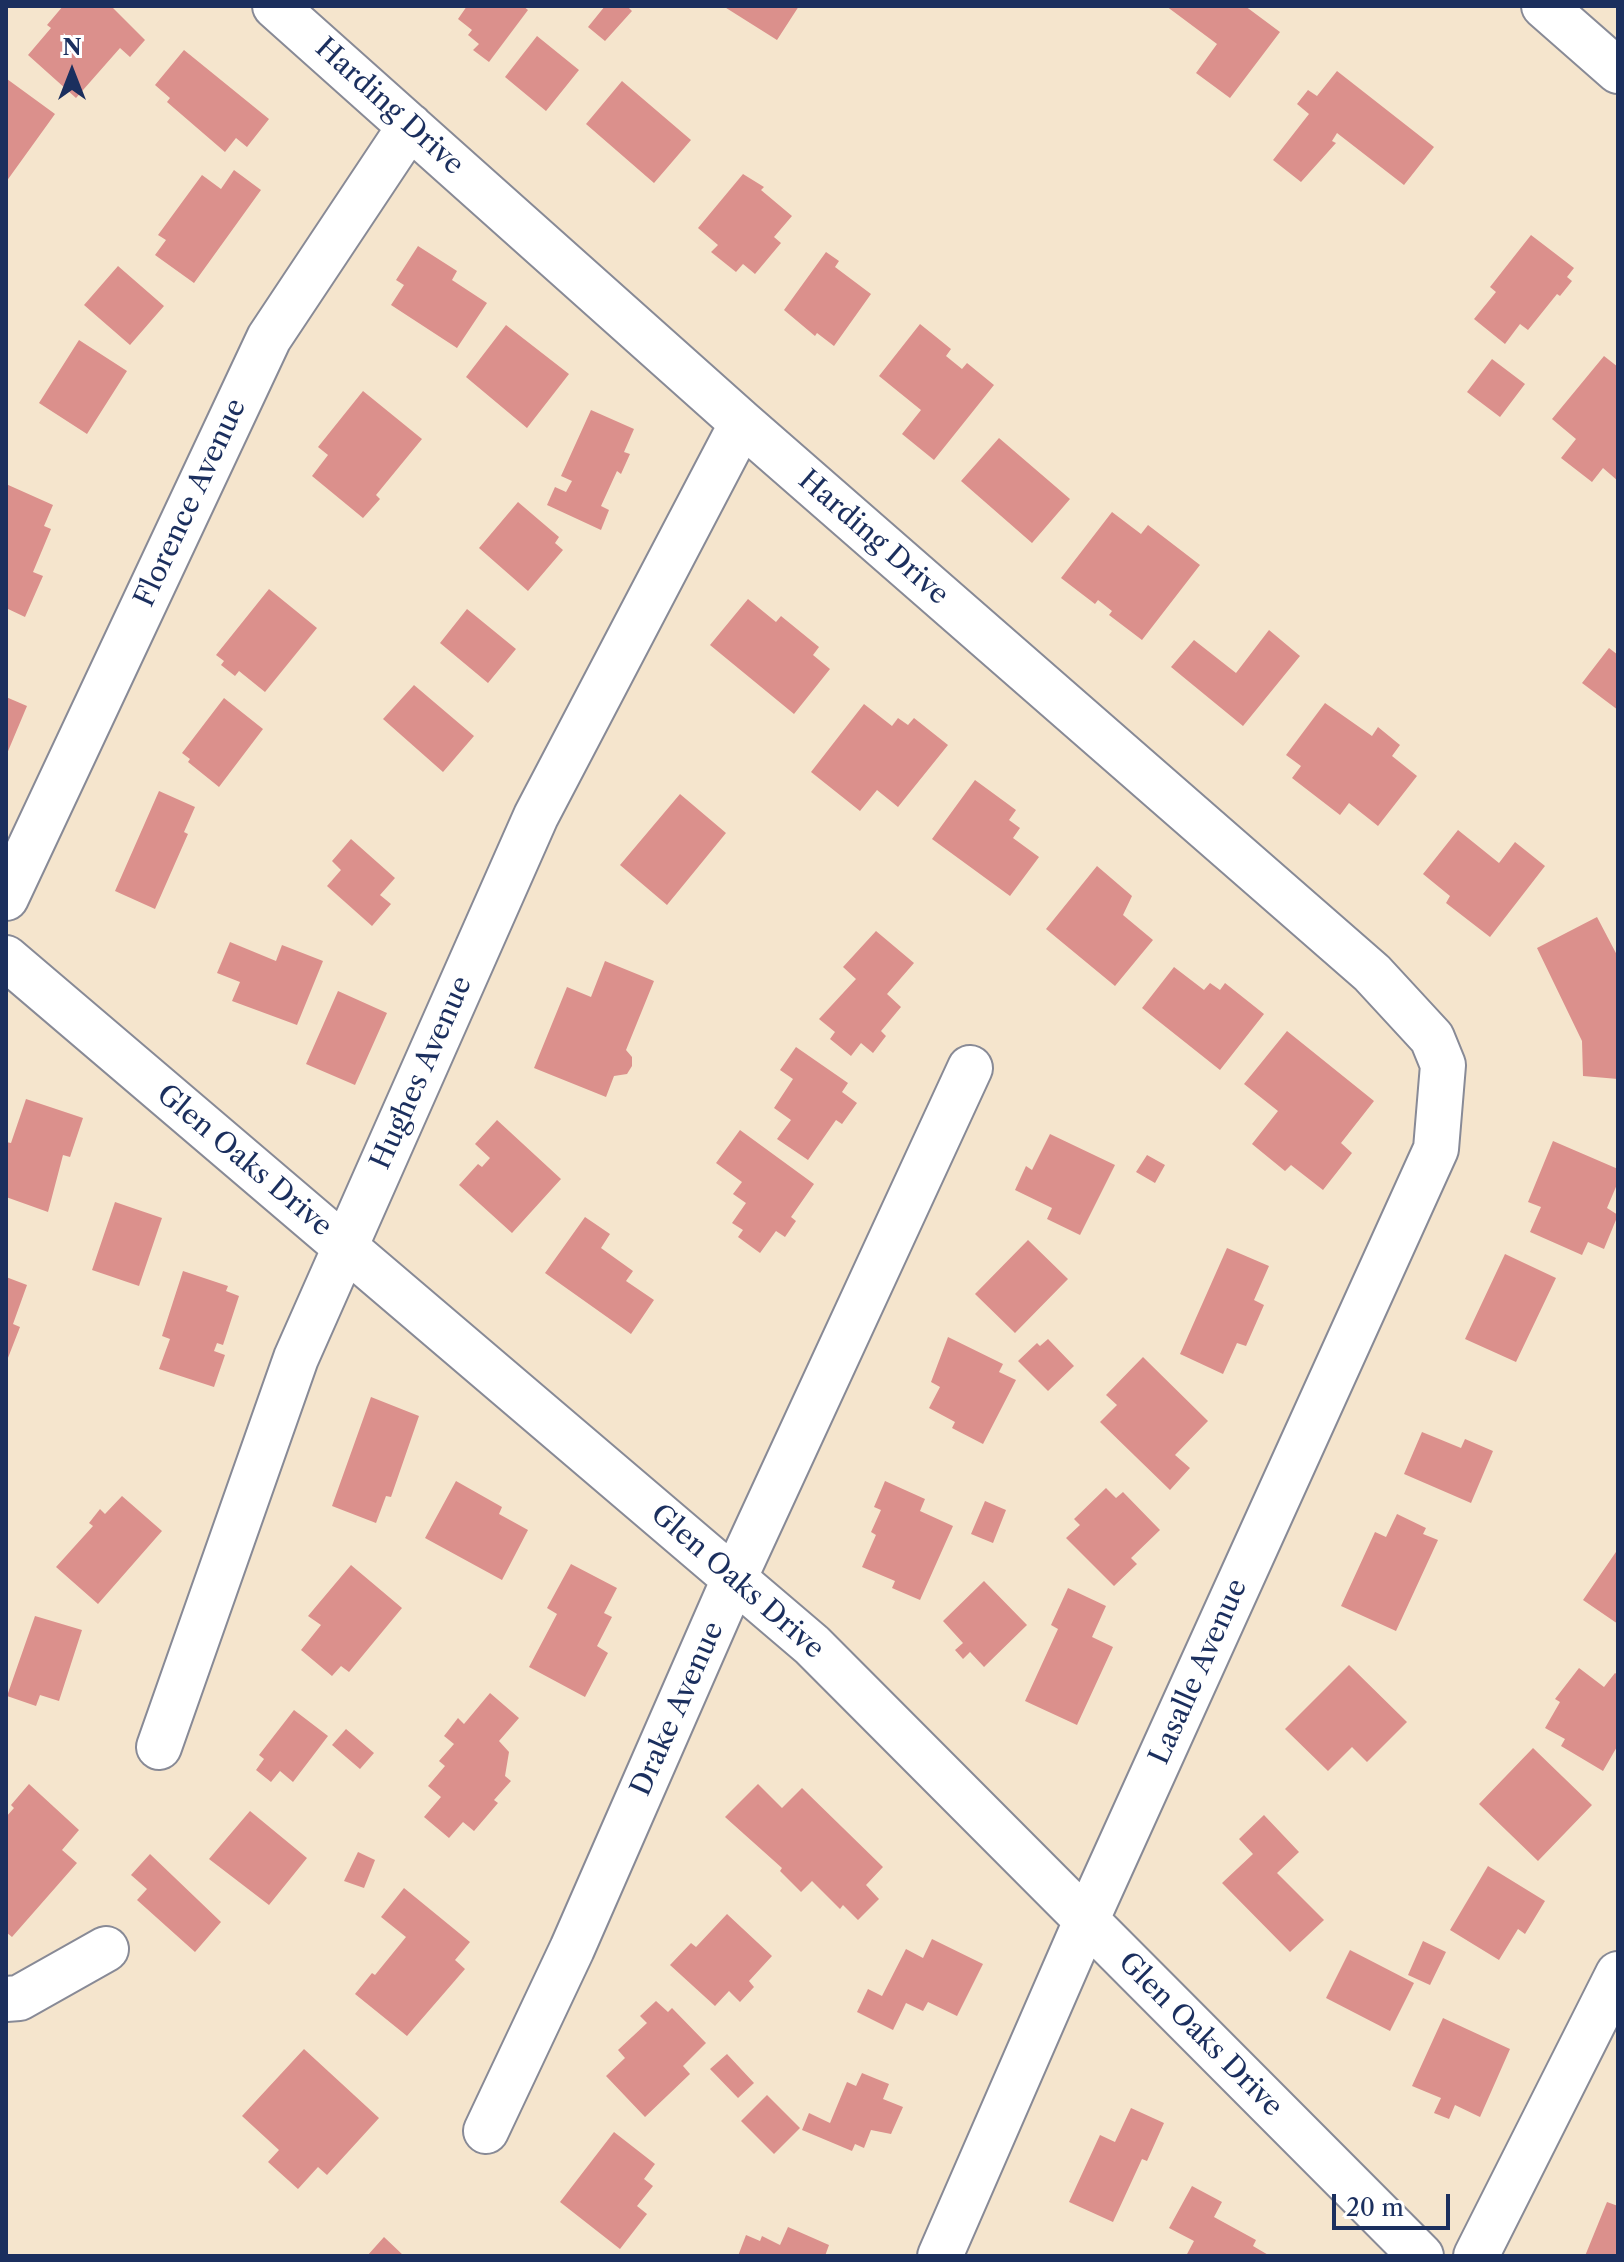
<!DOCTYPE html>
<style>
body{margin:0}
#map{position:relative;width:1624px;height:2262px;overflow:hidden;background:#f5e5cd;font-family:"Libre Caslon Text",serif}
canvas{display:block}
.frame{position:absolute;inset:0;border:8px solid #1b2f5e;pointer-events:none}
.north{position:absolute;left:32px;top:32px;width:80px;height:80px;-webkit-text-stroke:6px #fff;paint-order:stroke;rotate:0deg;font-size:22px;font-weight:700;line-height:32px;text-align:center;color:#1b2f5e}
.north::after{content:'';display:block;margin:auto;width:28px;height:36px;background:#1b2f5e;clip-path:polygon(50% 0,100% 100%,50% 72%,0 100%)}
.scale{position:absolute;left:1332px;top:2194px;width:118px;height:36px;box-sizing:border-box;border:4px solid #1b2f5e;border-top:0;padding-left:10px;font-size:24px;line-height:28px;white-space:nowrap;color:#1b2f5e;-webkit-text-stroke:6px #fff;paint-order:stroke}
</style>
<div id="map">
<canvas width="1624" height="2262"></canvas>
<div class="frame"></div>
<div class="north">N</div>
<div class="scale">20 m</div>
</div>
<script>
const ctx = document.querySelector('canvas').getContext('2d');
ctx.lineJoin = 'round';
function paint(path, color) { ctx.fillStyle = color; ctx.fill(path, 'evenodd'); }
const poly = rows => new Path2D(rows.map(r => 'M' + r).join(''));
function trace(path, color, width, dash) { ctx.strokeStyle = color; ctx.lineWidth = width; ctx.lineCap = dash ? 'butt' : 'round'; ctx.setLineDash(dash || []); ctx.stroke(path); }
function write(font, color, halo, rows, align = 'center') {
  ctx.font = font + ' "Libre Caslon Text",serif'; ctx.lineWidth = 6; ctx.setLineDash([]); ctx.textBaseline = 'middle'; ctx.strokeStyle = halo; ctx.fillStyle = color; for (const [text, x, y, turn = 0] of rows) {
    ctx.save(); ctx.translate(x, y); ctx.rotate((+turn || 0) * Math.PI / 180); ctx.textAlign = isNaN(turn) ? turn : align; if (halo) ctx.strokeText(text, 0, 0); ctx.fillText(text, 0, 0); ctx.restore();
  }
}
paint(poly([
 [63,6,111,6,145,40,130,57,120,48,76,98,28,55,51,28,47,25],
 [467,6,523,6,528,10,489,62,473,50,479,44,468,35,472,30,458,19],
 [605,6,627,6,632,11,605,41,588,27],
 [723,6,799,6,777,40],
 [1166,6,1245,6,1280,32,1230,98,1196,73,1217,44],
 [537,36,579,70,546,111,505,77],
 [184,50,269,119,247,147,236,138,225,152,167,102,170,98,155,85],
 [1337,71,1434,147,1404,185,1337,133,1332,141,1336,143,1301,182,1273,160,1309,114,1297,104,1308,90,1317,96],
 [7,79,55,114,6,182,6,81],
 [622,81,691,140,654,183,586,124],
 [234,170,261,190,194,283,155,255,166,240,158,235,202,175,221,189],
 [743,174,764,187,761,190,792,216,774,237,781,243,755,274,743,264,736,272,711,252,718,245,698,228],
 [1531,235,1574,268,1567,277,1572,281,1560,296,1557,294,1528,330,1520,324,1505,344,1474,319,1496,292,1490,287],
 [418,246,457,271,452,280,487,303,457,348,391,305,404,285,396,280],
 [826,252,839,261,835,267,871,294,834,346,817,333,815,336,784,310],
 [118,266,164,306,130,345,84,305],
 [920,324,951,349,946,356,962,369,967,363,994,385,934,460,902,434,921,410,879,376],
 [506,325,569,374,527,428,466,377],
 [79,340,127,371,87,434,39,403],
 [1604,356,1618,367,1618,481,1603,468,1592,482,1561,458,1576,439,1552,419],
 [1492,359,1525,384,1500,417,1467,392],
 [363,391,422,439,376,495,380,499,363,518,312,476,328,455,318,447],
 [591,410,634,429,624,452,630,454,621,474,617,471,601,506,609,510,601,530,547,505,555,487,566,492,572,481,561,476],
 [999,438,1070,499,1032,543,961,481],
 [6,484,53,505,44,526,51,529,33,572,43,576,25,617,6,608],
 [518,502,559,537,555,543,563,550,528,591,479,548],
 [1112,512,1141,534,1148,525,1200,565,1142,640,1109,615,1112,611,1098,600,1095,604,1061,578],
 [269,589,317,628,265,692,239,671,235,676,221,665,224,661,216,655],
 [748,599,776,622,781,616,819,647,813,655,830,669,794,714,710,645],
 [467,609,516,649,488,683,440,643],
 [1269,630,1300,656,1243,726,1171,667,1194,640,1236,673],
 [1609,648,1618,655,1618,710,1582,683],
 [414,685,474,736,443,772,383,719],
 [6,697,27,706,6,756],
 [224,698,263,729,219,787,188,762,190,759,182,753],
 [1325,703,1372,736,1378,727,1400,745,1392,756,1417,776,1378,826,1349,803,1340,815,1292,778,1301,766,1286,755],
 [864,704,892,726,898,718,908,725,914,718,948,745,898,807,877,790,860,811,811,772],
 [975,780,1016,810,1009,820,1020,828,1013,838,1039,857,1010,896,932,839],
 [159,791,195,807,184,832,188,834,155,909,115,891],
 [680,794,726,833,667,905,620,865],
 [1458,830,1499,863,1515,842,1545,866,1490,937,1446,903,1450,896,1423,874],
 [351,839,395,878,380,895,391,904,372,926,327,886,341,870,332,861],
 [1097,866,1132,896,1123,915,1153,940,1115,986,1046,929],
 [1597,917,1618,957,1618,1079,1583,1076,1582,1041,1537,948],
 [876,931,914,963,887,994,901,1007,881,1031,886,1036,873,1053,861,1043,851,1056,830,1039,835,1032,819,1019,856,979,843,967],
 [230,942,276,961,282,945,323,961,297,1025,232,1001,240,982,217,973],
 [605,961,654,981,626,1050,632,1057,632,1066,627,1074,614,1076,606,1097,534,1068,567,987,591,997],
 [1174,967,1204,990,1210,983,1220,990,1225,983,1264,1014,1220,1070,1142,1008],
 [338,991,387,1013,355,1085,306,1064],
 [1287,1031,1374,1101,1341,1143,1352,1153,1323,1190,1291,1165,1285,1171,1252,1144,1278,1111,1244,1084],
 [796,1047,848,1083,842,1092,857,1103,842,1124,836,1120,808,1160,777,1139,791,1120,774,1108,793,1079,780,1070],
 [26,1099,83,1118,70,1157,63,1155,48,1212,6,1197,6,1142,11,1143],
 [497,1120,561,1179,512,1233,459,1185,478,1164,482,1167,490,1158,475,1144],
 [740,1130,814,1184,791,1217,796,1221,785,1237,776,1231,760,1253,738,1237,743,1230,732,1223,746,1203,733,1194,742,1182,716,1163],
 [1050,1134,1115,1165,1080,1235,1047,1219,1052,1208,1015,1190,1026,1166,1032,1170],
 [1553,1141,1618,1169,1618,1182,1607,1208,1618,1215,1604,1249,1588,1242,1582,1255,1530,1232,1541,1207,1528,1202],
 [1147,1155,1165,1165,1155,1183,1136,1172],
 [115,1202,162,1218,139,1286,92,1270],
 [585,1217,610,1234,601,1248,633,1271,626,1281,654,1300,631,1334,545,1273],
 [1028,1240,1068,1279,1015,1333,975,1294],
 [1227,1248,1269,1266,1254,1300,1264,1305,1246,1346,1237,1343,1223,1374,1180,1354],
 [1505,1254,1556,1278,1516,1362,1465,1339],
 [183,1271,228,1286,226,1291,239,1296,223,1345,217,1343,214,1351,225,1355,214,1387,159,1369,170,1339,162,1336],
 [6,1277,27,1285,13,1324,20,1327,6,1363],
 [948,1337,1003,1364,999,1372,1016,1380,983,1444,952,1428,955,1422,929,1408,940,1387,931,1382],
 [1048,1339,1074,1366,1048,1391,1018,1361,1037,1343,1040,1346],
 [1143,1357,1208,1421,1175,1455,1190,1468,1170,1490,1100,1422,1117,1405,1106,1395],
 [371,1397,419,1416,391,1497,386,1496,376,1523,332,1506],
 [1422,1432,1461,1448,1465,1439,1493,1451,1471,1503,1404,1474],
 [456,1481,502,1507,499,1514,528,1530,502,1580,425,1538],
 [885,1481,925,1499,920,1511,953,1526,920,1600,892,1588,895,1581,862,1567,876,1535,871,1532,881,1510,874,1507],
 [1106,1488,1116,1498,1123,1492,1160,1530,1131,1558,1137,1564,1114,1586,1066,1538,1080,1525,1074,1519],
 [122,1496,162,1531,98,1604,56,1567,93,1526,89,1523,100,1509,105,1514],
 [985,1501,1006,1510,993,1543,971,1534],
 [1397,1514,1426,1528,1423,1534,1438,1540,1396,1631,1341,1606,1375,1532,1386,1537],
 [1618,1549,1618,1624,1583,1600],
 [571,1564,617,1588,604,1613,612,1617,597,1646,608,1653,585,1697,529,1667,557,1614,547,1608],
 [351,1565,402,1608,349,1672,341,1666,332,1676,301,1650,321,1625,308,1616],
 [984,1581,1027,1625,984,1667,970,1652,963,1659,955,1650,963,1643,943,1621],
 [1068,1588,1106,1606,1092,1637,1113,1647,1077,1725,1025,1701,1058,1629,1051,1625],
 [35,1616,82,1630,59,1701,40,1695,36,1706,7,1696],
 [1349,1665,1407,1722,1367,1762,1352,1747,1328,1771,1285,1729],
 [1579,1668,1604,1687,1615,1673,1618,1675,1618,1745,1603,1771,1561,1746,1565,1739,1545,1728,1560,1702,1555,1699],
 [490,1693,519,1718,499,1741,509,1752,505,1776,511,1781,494,1800,498,1803,474,1831,463,1822,449,1838,424,1817,441,1797,428,1786,445,1766,439,1761,454,1744,444,1736,458,1718,464,1724],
 [294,1710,328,1736,293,1782,280,1771,271,1782,256,1770,264,1759,259,1755],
 [346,1729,374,1753,360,1769,332,1745],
 [1533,1748,1592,1805,1538,1861,1479,1804],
 [29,1784,79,1830,62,1850,77,1863,12,1937,6,1932,6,1817,14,1808,11,1805],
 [758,1784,782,1808,802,1788,883,1867,866,1885,879,1899,858,1920,843,1905,840,1909,812,1881,801,1892,780,1871,782,1868,725,1817],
 [250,1811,307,1858,269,1905,209,1859],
 [1264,1815,1299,1852,1277,1873,1324,1920,1290,1952,1222,1883,1253,1854,1239,1839],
 [358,1852,375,1860,364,1888,344,1881],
 [150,1854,221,1922,195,1952,137,1900,147,1889,131,1875],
 [1488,1866,1545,1901,1525,1934,1518,1929,1499,1960,1450,1930],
 [404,1888,470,1942,455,1960,465,1969,407,2036,355,1994,372,1973,375,1975,406,1937,381,1917],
 [727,1914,772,1956,749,1981,754,1987,740,2002,729,1991,715,2006,670,1965,691,1943,696,1947],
 [932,1939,983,1964,957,2016,928,2002,923,2011,906,2003,893,2030,857,2012,868,1989,882,1996,906,1949,923,1958],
 [1423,1941,1446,1952,1430,1985,1408,1975],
 [1350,1950,1414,1983,1390,2031,1326,1998],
 [656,2001,668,2012,672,2008,706,2043,683,2066,690,2074,645,2117,606,2076,625,2058,618,2050,647,2023,640,2016],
 [1443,2018,1510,2049,1480,2117,1455,2105,1449,2119,1434,2113,1441,2098,1412,2086],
 [304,2049,379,2118,327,2175,318,2167,298,2189,268,2162,279,2150,242,2116],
 [727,2054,754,2083,738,2098,710,2069],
 [862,2073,889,2084,883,2099,903,2107,891,2134,871,2130,864,2148,855,2144,852,2151,802,2130,809,2113,830,2123,847,2082,856,2086],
 [767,2095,800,2128,774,2154,741,2121],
 [1131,2108,1164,2123,1147,2161,1142,2159,1113,2222,1069,2202,1100,2135,1115,2142],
 [614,2132,655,2164,644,2179,653,2186,637,2206,647,2214,620,2249,560,2202],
 [1192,2186,1222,2202,1214,2217,1256,2240,1253,2246,1270,2256,1186,2256,1194,2241,1169,2228],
 [1607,2202,1618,2206,1618,2256,1585,2256],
 [788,2227,829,2245,825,2256,738,2256,746,2235,760,2241,762,2236,780,2245],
 [384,2237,404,2256,367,2256]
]), '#db908c');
const minor = poly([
 [275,6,742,423,1372,973,1432,1038,1443,1065,1436,1149,1086,1921,940,2256],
 [1544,6,1618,71],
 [6,898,269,338,410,126],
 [6,958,812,1645,1421,2256],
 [159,1747,296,1358,536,816,742,423],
 [6,1999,19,1998,106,1949],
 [486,2131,572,1949,734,1579,970,1068],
 [1476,2256,1618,1974]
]);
trace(minor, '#888a96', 48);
trace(minor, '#fff', 44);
write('28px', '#1b2f5e', '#fff', [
 ["Harding Drive",389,107,42],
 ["Florence Avenue",191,503,-65],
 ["Harding Drive",873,538,41],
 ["Hughes Avenue",422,1073,-66],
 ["Glen Oaks Drive",244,1161,40],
 ["Glen Oaks Drive",737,1582,41],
 ["Lasalle Avenue",1199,1672,-66],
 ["Drake Avenue",678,1709,-66],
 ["Glen Oaks Drive",1200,2035,45]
]);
</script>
